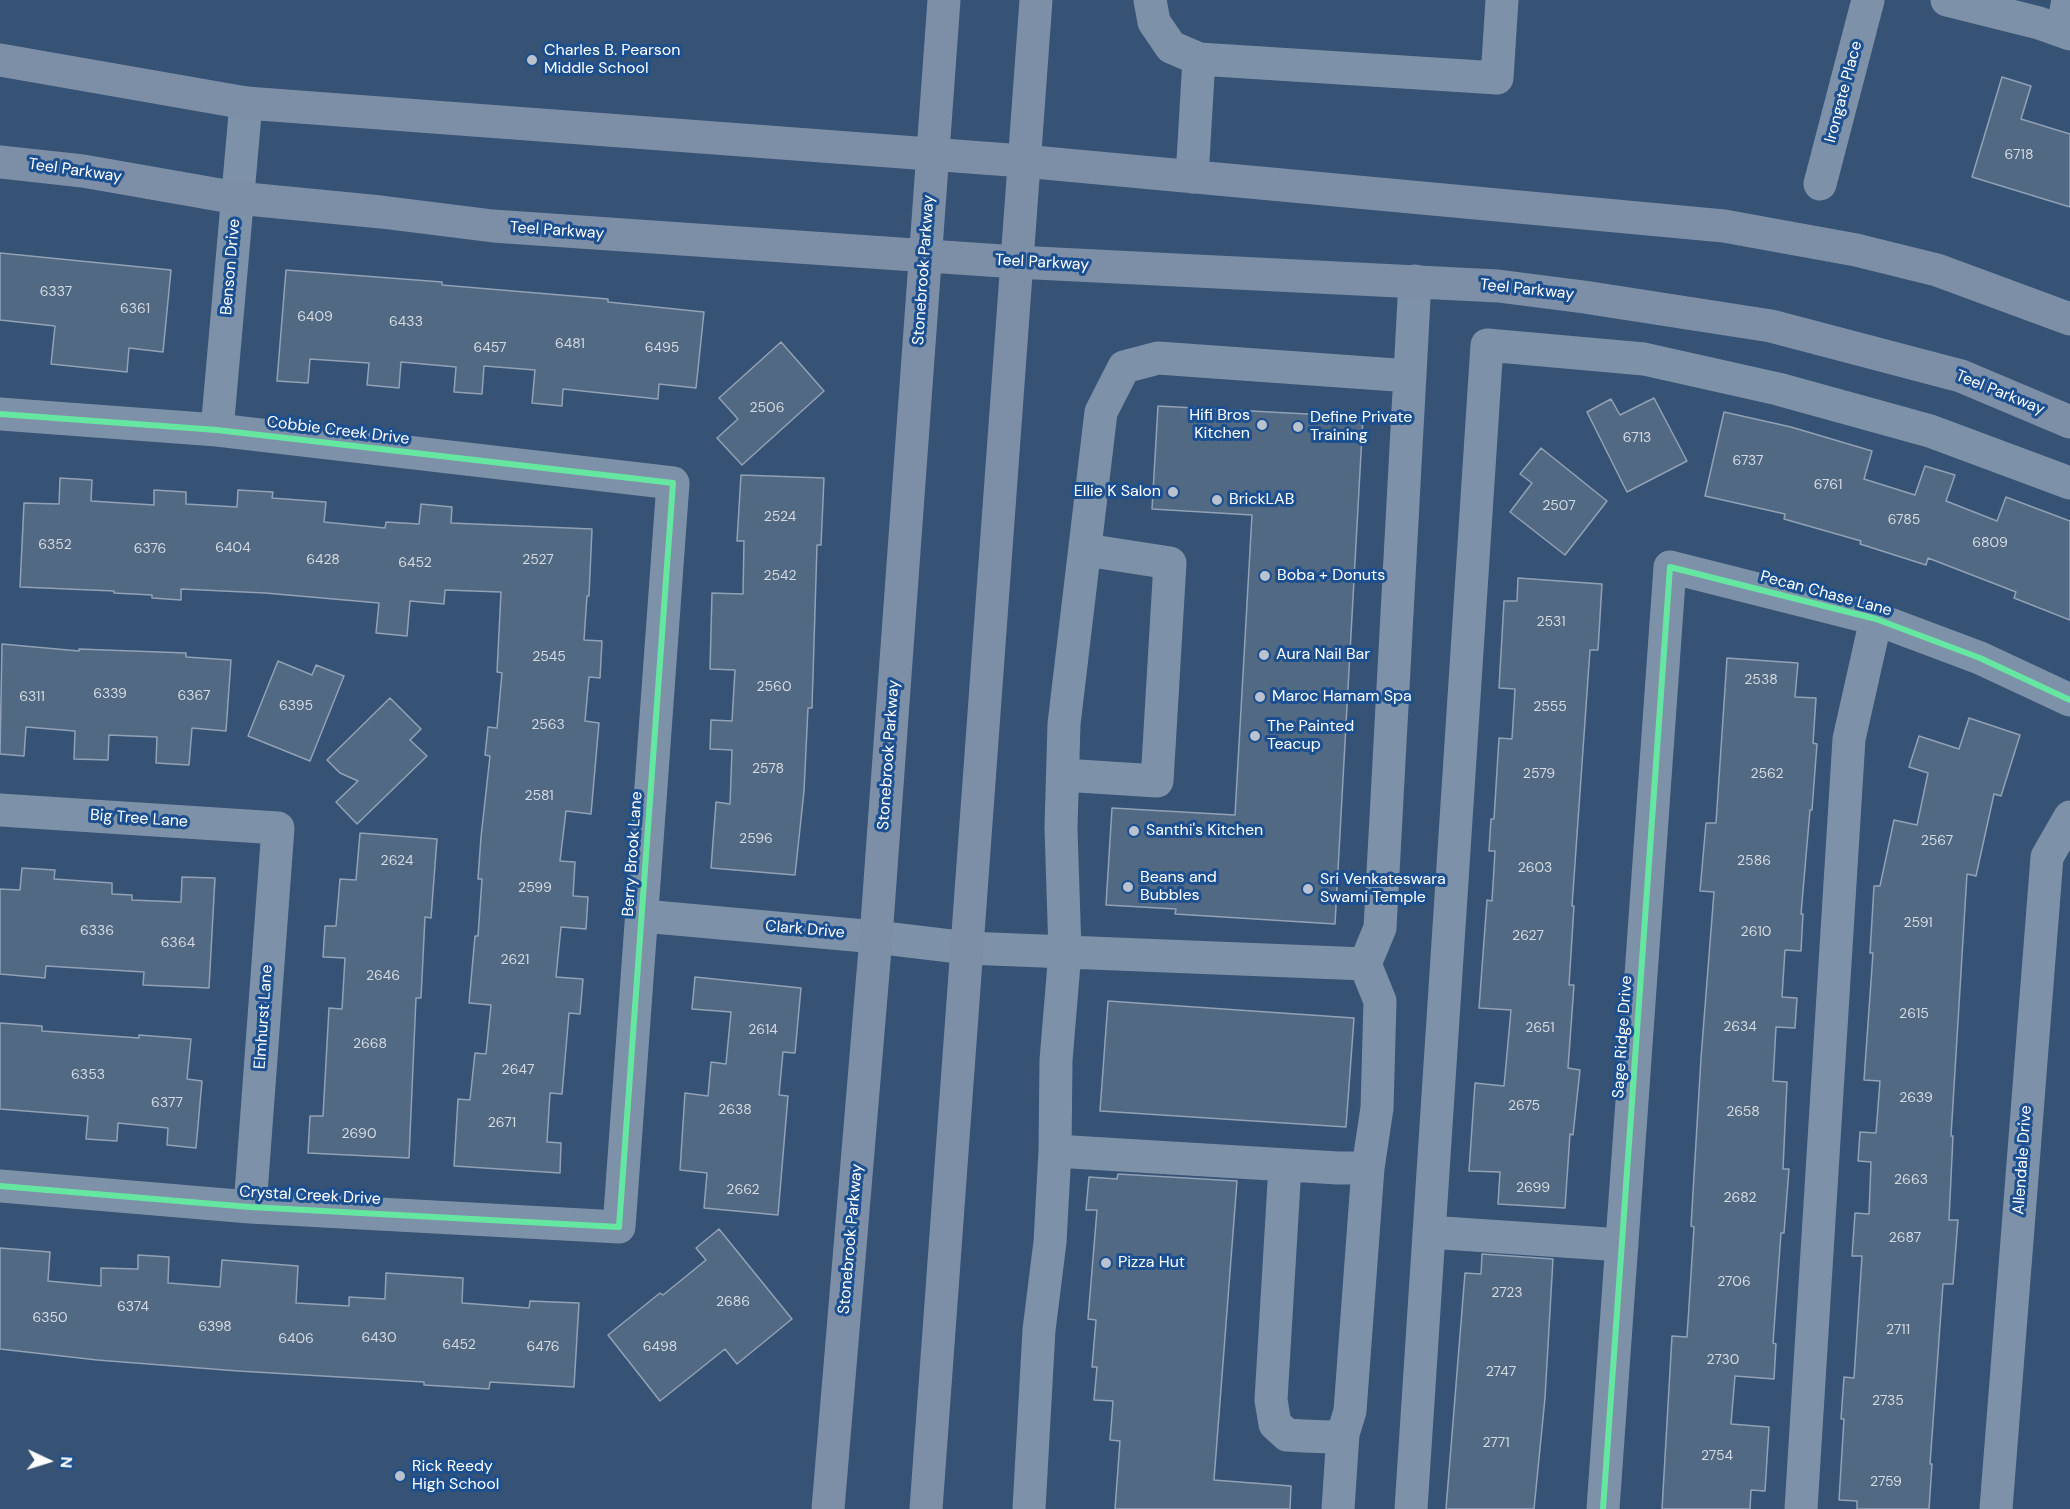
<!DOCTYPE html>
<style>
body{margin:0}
#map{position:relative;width:2070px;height:1509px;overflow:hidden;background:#365274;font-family:"DM Sans",sans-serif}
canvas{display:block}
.north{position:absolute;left:18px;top:1431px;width:60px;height:60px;-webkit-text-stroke:4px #1b4f8f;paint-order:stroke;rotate:94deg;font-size:16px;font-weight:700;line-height:24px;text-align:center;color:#fff}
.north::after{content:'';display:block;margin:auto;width:21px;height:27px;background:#fff;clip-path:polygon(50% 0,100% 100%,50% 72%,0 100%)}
</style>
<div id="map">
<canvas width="2070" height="1509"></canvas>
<div class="north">N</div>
</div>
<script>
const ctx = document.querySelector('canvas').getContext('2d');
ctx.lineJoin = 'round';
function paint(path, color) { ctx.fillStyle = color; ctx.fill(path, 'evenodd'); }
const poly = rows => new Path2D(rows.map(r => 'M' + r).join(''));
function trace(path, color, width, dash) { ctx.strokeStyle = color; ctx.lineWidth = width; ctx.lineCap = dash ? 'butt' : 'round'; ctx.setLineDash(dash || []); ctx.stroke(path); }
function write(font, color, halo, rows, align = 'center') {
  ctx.font = font + ' "DM Sans",sans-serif'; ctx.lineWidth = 6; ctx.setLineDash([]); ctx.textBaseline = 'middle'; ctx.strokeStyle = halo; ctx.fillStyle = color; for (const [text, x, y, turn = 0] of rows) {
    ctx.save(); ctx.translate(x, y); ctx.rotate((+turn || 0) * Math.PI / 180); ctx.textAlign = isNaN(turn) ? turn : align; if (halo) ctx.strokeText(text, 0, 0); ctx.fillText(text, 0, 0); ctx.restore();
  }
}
const building = poly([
 [2002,77,2031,86,2021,119,2070,134,2070,207,1972,177,2002,77],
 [0,253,171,270,163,352,129,348,127,372,51,364,55,326,0,320,0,253],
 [286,270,442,282,442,285,608,299,608,302,704,312,696,388,659,384,658,399,563,389,562,406,532,403,535,370,484,366,482,394,454,392,456,367,401,362,399,388,367,385,369,363,310,359,308,383,277,381,286,270],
 [781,342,824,391,742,465,717,438,738,419,719,398,781,342],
 [1654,398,1687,461,1627,492,1587,412,1611,399,1620,415,1654,398],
 [1158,406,1363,417,1335,924,1175,914,1176,909,1106,905,1112,808,1235,815,1252,515,1152,509,1158,406],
 [1724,412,1791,427,1872,451,1864,479,1915,495,1925,466,1955,475,1946,501,1997,521,2006,497,2070,521,2070,620,2014,598,2016,592,1928,558,1926,565,1860,544,1861,541,1784,519,1785,514,1705,496,1724,412],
 [1541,448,1607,501,1565,555,1510,512,1532,483,1520,474,1541,448],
 [741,475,824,478,821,545,817,545,812,708,808,708,804,791,795,875,711,868,716,802,730,804,732,750,710,749,711,720,732,721,735,670,710,669,712,593,743,594,744,541,737,541,741,475],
 [60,478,92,480,91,501,154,505,154,490,186,492,186,504,237,507,238,490,273,492,272,498,326,502,324,522,385,528,386,522,419,524,421,504,452,507,451,523,592,529,589,596,587,596,584,640,602,641,600,678,589,677,585,721,599,723,591,814,566,811,560,861,575,862,573,896,588,897,586,929,561,927,556,977,583,979,580,1014,569,1013,562,1094,550,1093,547,1142,561,1143,560,1173,454,1166,458,1099,470,1100,475,1053,486,1054,491,1005,469,1003,475,936,478,936,482,879,478,879,481,837,490,756,485,755,488,727,497,728,502,673,497,672,501,592,445,590,444,604,410,601,407,636,376,633,379,603,265,593,181,589,181,600,152,598,152,595,114,593,114,591,20,587,24,503,59,504,60,478],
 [1518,578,1602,584,1598,650,1590,650,1572,906,1574,906,1569,985,1574,985,1568,1068,1580,1070,1573,1135,1570,1134,1565,1208,1498,1204,1500,1172,1469,1171,1475,1083,1504,1086,1511,1010,1479,1008,1487,900,1492,901,1495,851,1489,851,1491,819,1494,819,1499,738,1512,739,1515,689,1499,688,1504,601,1517,601,1518,578],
 [2,644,79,651,79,649,186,653,186,657,231,660,226,731,192,728,189,765,156,763,157,737,109,735,108,760,74,759,75,731,26,727,24,756,0,754,2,644],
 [1727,658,1798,663,1795,697,1816,698,1813,743,1817,744,1812,810,1810,810,1801,914,1803,914,1801,951,1785,950,1782,997,1797,998,1795,1028,1776,1027,1773,1081,1787,1082,1783,1169,1789,1169,1784,1233,1781,1233,1773,1343,1776,1344,1774,1379,1735,1376,1731,1424,1769,1427,1765,1491,1751,1490,1750,1509,1662,1509,1672,1336,1687,1337,1694,1227,1691,1226,1701,1058,1714,892,1700,891,1706,823,1716,823,1727,658],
 [278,661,312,675,316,665,344,676,310,761,248,736,278,661],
 [390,698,421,729,410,740,427,756,357,824,336,802,358,781,340,773,327,760,390,698],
 [1969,718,2020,735,2001,796,1994,794,1976,876,1967,874,1951,1136,1953,1136,1949,1220,1958,1220,1953,1284,1943,1284,1930,1464,1932,1464,1929,1509,1857,1509,1857,1501,1839,1500,1844,1419,1841,1419,1844,1377,1854,1378,1862,1256,1852,1256,1855,1213,1869,1214,1871,1162,1858,1161,1860,1132,1876,1133,1880,1081,1864,1080,1873,953,1870,953,1874,886,1880,886,1894,820,1917,825,1928,773,1909,767,1919,736,1959,749,1969,718],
 [360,833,437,839,431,918,425,917,421,998,416,998,409,1158,308,1153,310,1116,323,1116,329,1008,342,1009,345,958,323,957,325,926,336,926,340,879,356,880,360,833],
 [22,868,55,870,54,879,112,883,112,894,132,895,132,900,181,902,182,877,215,878,209,988,143,985,144,972,46,966,45,978,0,974,0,889,20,890,22,868],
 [695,977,801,988,795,1053,783,1052,779,1095,788,1096,778,1215,704,1208,707,1173,680,1170,685,1093,708,1096,711,1062,726,1064,731,1012,692,1009,695,977],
 [1108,1001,1354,1018,1346,1127,1100,1111,1108,1001],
 [0,1023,42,1026,42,1031,139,1038,139,1035,191,1039,187,1079,202,1081,196,1148,167,1145,168,1128,118,1123,117,1141,86,1139,88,1116,0,1109,0,1023],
 [1118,1174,1237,1181,1214,1480,1291,1486,1290,1509,1115,1509,1120,1441,1110,1440,1113,1401,1094,1400,1097,1367,1092,1367,1096,1320,1088,1319,1097,1210,1086,1210,1089,1177,1117,1179,1118,1174],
 [719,1229,792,1319,737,1364,725,1349,660,1401,608,1335,660,1293,663,1295,706,1260,696,1248,719,1229],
 [0,1248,50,1252,48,1281,101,1286,101,1268,138,1269,138,1255,169,1257,168,1283,220,1287,222,1260,298,1266,296,1303,349,1306,349,1297,385,1299,386,1273,463,1278,462,1303,529,1308,530,1301,579,1303,574,1387,490,1382,489,1389,424,1385,424,1382,238,1371,97,1360,0,1349,0,1248],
 [1482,1254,1553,1259,1545,1398,1534,1509,1446,1509,1465,1273,1481,1274,1482,1254]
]);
paint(building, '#526984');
trace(building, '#92a2b6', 1.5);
trace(poly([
 [1150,0,1154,22,1171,47,1199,59,1497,78,1502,0],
 [1947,0,2039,23,2070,34],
 [2062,31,2068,0],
 [1192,177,1199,59],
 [1820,184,1868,0],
 [0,414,217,430,673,483,619,1227,250,1207,0,1186],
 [217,430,246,103],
 [1063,775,1157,781,1170,563,1086,550],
 [0,810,278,828,250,1207],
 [643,916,876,937,967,948,1365,964,1380,928,1415,281],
 [1365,964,1380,1001,1377,1108,1368,1168,1338,1168,1055,1151,1056,1060,1065,952,1061,828,1064,724,1101,412,1124,367,1158,358,1410,376],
 [1285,1166,1271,1400,1275,1424,1287,1435,1304,1436,1330,1437,1343,1434,1350,1411,1368,1168],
 [1429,1232,1622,1245],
 [1029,1509,1039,1330,1050,1242,1055,1151],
 [1338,1509,1343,1434],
 [1411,1509,1487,345,1644,359,1778,389,1930,431,2070,483],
 [1603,1509,1670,567,1876,619,1980,658,2070,700],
 [1801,1509,1849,739,1876,619],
 [1996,1509,2047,857,2070,817]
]), '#7d92a8', 33);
trace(poly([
 [0,60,246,103,1023,161,1724,226,1856,250,1937,270,2070,319],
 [0,162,83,171,237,198,381,212,493,226,1016,262,1498,286,1584,297,1771,326,1961,376,2070,422],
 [828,1509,876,937,944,0],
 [926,1509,1036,0]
]), '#7d8ea7', 33);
trace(poly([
 [0,414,217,430,673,483,619,1227,250,1207,0,1186],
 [1603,1509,1670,567,1876,619,1980,658,2070,700]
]), '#66e7a1', 6);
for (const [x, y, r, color] of [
 [532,60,6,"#b9c2ce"],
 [1262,425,6,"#b9c2ce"],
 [1298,427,6,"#b9c2ce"],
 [1173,492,6,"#b9c2ce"],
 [1217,500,6,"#b9c2ce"],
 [1265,576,6,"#b9c2ce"],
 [1264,655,6,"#b9c2ce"],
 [1260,697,6,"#b9c2ce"],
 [1255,736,6,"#b9c2ce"],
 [1134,831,6,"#b9c2ce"],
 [1128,887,6,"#b9c2ce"],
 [1308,889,6,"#b9c2ce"],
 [1106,1263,6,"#b9c2ce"],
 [400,1476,6,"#b9c2ce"]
]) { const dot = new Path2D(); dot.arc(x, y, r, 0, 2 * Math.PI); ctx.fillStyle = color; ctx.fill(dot); trace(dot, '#1b4f8f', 2); }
write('14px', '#d4dae0', null, [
 ["6718",2019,155],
 ["6337",56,292],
 ["6361",135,309],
 ["6409",315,317],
 ["6433",406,322],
 ["6481",570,344],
 ["6457",490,348],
 ["6495",662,348],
 ["2506",767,408],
 ["6713",1637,438],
 ["6737",1748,461],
 ["6761",1828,485],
 ["2507",1559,506],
 ["2524",780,517],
 ["6785",1904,520],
 ["6809",1990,543],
 ["6352",55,545],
 ["6404",233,548],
 ["6376",150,549],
 ["6428",323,560],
 ["2527",538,560],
 ["6452",415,563],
 ["2542",780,576],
 ["2531",1551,622],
 ["2545",549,657],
 ["2538",1761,680],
 ["2560",774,687],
 ["6339",110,694],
 ["6367",194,696],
 ["6311",32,697],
 ["6395",296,706],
 ["2555",1550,707],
 ["2563",548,725],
 ["2578",768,769],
 ["2579",1539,774],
 ["2562",1767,774],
 ["2581",539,796],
 ["2596",756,839],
 ["2567",1937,841],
 ["2624",397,861],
 ["2586",1754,861],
 ["2603",1535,868],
 ["2599",535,888],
 ["2591",1918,923],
 ["6336",97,931],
 ["2610",1756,932],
 ["2627",1528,936],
 ["6364",178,943],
 ["2621",515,960],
 ["2646",383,976],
 ["2615",1914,1014],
 ["2634",1740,1027],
 ["2651",1540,1028],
 ["2614",763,1030],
 ["2668",370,1044],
 ["2647",518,1070],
 ["6353",88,1075],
 ["2639",1916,1098],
 ["6377",167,1103],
 ["2675",1524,1106],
 ["2638",735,1110],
 ["2658",1743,1112],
 ["2671",502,1123],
 ["2690",359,1134],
 ["2663",1911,1180],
 ["2699",1533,1188],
 ["2662",743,1190],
 ["2682",1740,1198],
 ["2687",1905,1238],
 ["2706",1734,1282],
 ["2723",1507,1293],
 ["2686",733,1302],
 ["6374",133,1307],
 ["6350",50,1318],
 ["6398",215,1327],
 ["2711",1898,1330],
 ["6430",379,1338],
 ["6406",296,1339],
 ["6452",459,1345],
 ["6476",543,1347],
 ["6498",660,1347],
 ["2730",1723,1360],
 ["2747",1501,1372],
 ["2735",1888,1401],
 ["2771",1496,1443],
 ["2754",1717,1456],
 ["2759",1886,1482]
]);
write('16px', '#fff', '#1b4f8f', [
 ["Charles B. Pearson",544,51],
 ["Middle School",544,69],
 ["Hifi Bros",1250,416,"right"],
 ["Kitchen",1250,434,"right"],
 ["Define Private",1310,418],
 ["Training",1310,436],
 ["Ellie K Salon",1161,492,"right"],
 ["BrickLAB",1229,500],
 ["Boba + Donuts",1277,576],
 ["Aura Nail Bar",1276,655],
 ["Maroc Hamam Spa",1272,697],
 ["The Painted",1267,727],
 ["Teacup",1267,745],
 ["Santhi's Kitchen",1146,831],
 ["Beans and",1140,878],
 ["Bubbles",1140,896],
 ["Sri Venkateswara",1320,880],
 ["Swami Temple",1320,898],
 ["Pizza Hut",1118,1263],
 ["Rick Reedy",412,1467],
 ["High School",412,1485]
], 'left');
write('16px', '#fff', '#1b4f8f', [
 ["Irongate Place",1844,92,-75],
 ["Teel Parkway",75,171,8],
 ["Teel Parkway",557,231,4],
 ["Teel Parkway",1042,263,3],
 ["Benson Drive",231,267,-85],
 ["Stonebrook Parkway",924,270,-86],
 ["Teel Parkway",1527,290,6],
 ["Teel Parkway",2000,393,22],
 ["Cobbie Creek Drive",338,431,7],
 ["Pecan Chase Lane",1826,594,15],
 ["Stonebrook Parkway",889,755,-86],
 ["Big Tree Lane",139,819,4],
 ["Berry Brook Lane",633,854,-86],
 ["Clark Drive",805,930,5],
 ["Elmhurst Lane",264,1017,-86],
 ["Sage Ridge Drive",1623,1037,-86],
 ["Allendale Drive",2023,1160,-86],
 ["Crystal Creek Drive",310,1196,3],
 ["Stonebrook Parkway",851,1239,-85]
]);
</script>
